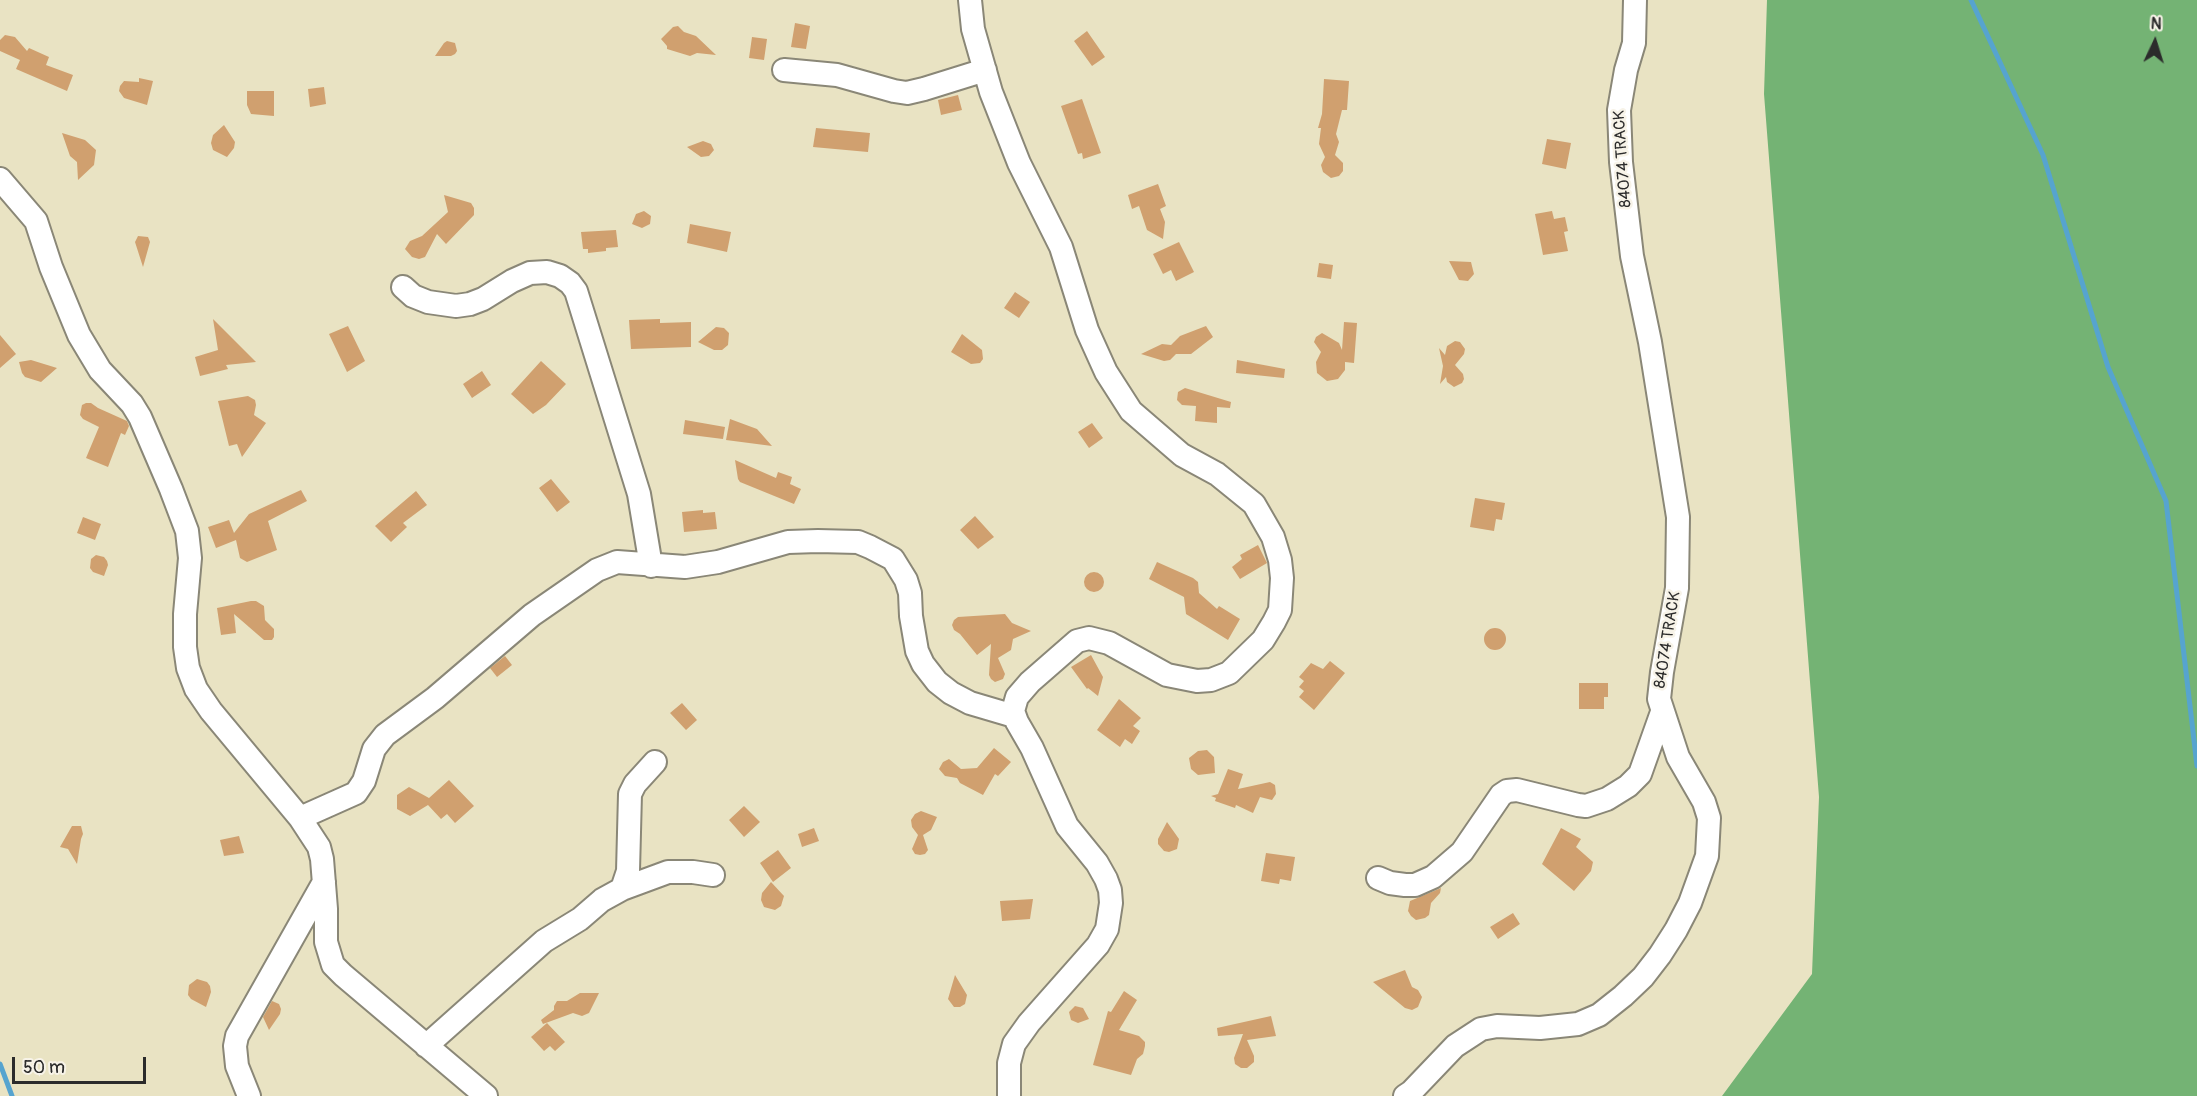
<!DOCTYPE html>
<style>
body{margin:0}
#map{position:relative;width:2197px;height:1096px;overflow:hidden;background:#e9e3c3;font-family:Pangolin,sans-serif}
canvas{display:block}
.north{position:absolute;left:2125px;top:12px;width:60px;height:60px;-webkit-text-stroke:4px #f7f3e8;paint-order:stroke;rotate:4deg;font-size:16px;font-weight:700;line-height:24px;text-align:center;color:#2b2b2b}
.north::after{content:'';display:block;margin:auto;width:21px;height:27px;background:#2b2b2b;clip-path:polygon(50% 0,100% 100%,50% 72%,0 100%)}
.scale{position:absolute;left:12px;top:1057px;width:134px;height:27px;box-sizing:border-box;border:3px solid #2b2b2b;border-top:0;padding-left:8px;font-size:18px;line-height:21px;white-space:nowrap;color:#2b2b2b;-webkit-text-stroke:4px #f7f3e8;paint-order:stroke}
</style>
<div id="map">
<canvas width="2197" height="1096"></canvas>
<div class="north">N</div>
<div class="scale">50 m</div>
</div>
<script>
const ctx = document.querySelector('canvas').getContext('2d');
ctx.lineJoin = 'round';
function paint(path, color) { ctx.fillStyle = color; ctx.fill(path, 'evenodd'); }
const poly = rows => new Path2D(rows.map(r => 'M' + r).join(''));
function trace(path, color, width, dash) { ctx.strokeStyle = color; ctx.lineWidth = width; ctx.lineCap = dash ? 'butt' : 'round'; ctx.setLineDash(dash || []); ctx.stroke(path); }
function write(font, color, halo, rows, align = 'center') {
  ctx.font = font + ' Pangolin,sans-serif'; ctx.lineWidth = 5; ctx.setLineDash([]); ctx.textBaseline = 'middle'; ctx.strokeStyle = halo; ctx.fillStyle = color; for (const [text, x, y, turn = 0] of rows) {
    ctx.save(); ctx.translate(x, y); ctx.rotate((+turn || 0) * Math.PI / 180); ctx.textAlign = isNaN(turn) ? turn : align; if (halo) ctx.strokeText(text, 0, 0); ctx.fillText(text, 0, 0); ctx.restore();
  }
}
paint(poly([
 [1767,0,2197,0,2197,1096,1722,1096,1812,974,1819,797,1764,94]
]), '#74b374');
trace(poly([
 [1971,0,2043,155,2108,367,2166,501,2197,766],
 [0,1064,12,1096]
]), '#56a4cf', 5);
paint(poly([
 [795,23,810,26,806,49,791,47],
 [678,26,684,32,696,36,716,55,697,53,690,56,667,49,667,46,661,39,673,27],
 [1087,31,1105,57,1092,66,1074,41],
 [5,35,15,37,27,51,29,48,49,57,46,65,73,75,67,91,16,69,20,60,0,51,0,40],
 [752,37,767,39,764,60,749,58],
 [447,41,455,43,457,51,455,54,451,56,435,56,444,43],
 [139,78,153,81,147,105,124,98,119,91,120,86,124,81,139,82],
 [1324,79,1349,81,1347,110,1342,110,1336,134,1339,142,1335,155,1343,163,1343,171,1339,176,1331,178,1323,172,1321,165,1325,157,1319,144,1321,128,1318,128,1322,114],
 [324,87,326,104,310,107,308,89],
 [247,91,274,91,274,116,251,114,247,105],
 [958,95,962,110,941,115,938,100],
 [1082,99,1101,153,1083,159,1082,153,1078,154,1061,106],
 [224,125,235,142,234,148,227,157,213,150,211,143,213,135],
 [816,128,870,133,868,152,813,147],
 [62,133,85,140,96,150,94,165,78,180,77,162,70,156],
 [1547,139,1571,143,1566,169,1542,164],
 [703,141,711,144,714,150,709,156,701,157,687,147],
 [1158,184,1166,206,1160,209,1165,222,1163,239,1147,230,1139,206,1132,209,1128,195],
 [444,195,471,203,474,208,474,215,446,244,437,234,425,257,419,259,412,257,405,249,410,241,422,236,448,212],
 [644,211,651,216,650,224,642,228,632,224,636,214],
 [1552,211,1554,219,1565,217,1568,231,1564,232,1568,251,1543,255,1535,214],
 [690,224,731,232,727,252,687,243],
 [616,230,618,247,606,248,606,251,588,253,588,249,583,249,581,232],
 [138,236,148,237,150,242,143,267,135,242],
 [1179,242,1194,272,1176,281,1171,270,1163,274,1153,254],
 [1449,261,1471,262,1474,274,1468,281,1459,280],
 [1319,263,1333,265,1331,279,1317,277],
 [1015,292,1030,302,1019,318,1004,308],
 [213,319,256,362,226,365,228,369,200,376,195,357,218,350],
 [660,319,660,323,691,322,691,347,631,349,629,320],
 [1344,322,1357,323,1354,363,1345,362,1345,370,1338,379,1327,381,1317,373,1316,362,1321,352,1314,342,1316,337,1322,333,1339,343,1342,350],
 [348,326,365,361,347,372,329,334],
 [1206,326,1213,337,1191,354,1176,354,1170,360,1164,361,1141,354,1162,344,1171,345,1180,336],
 [716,327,724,328,729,333,728,345,722,350,714,350,698,342],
 [962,334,982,350,983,359,980,363,971,364,951,352],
 [0,335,16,354,0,368],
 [1455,341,1460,342,1465,349,1464,354,1455,365,1463,374,1464,379,1462,383,1454,387,1447,382,1446,377,1440,384,1443,366,1439,348,1445,355,1447,346],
 [31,360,57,368,41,382,25,377,22,373,19,362],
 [1237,360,1285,369,1284,378,1236,373],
 [541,361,566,384,546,405,533,414,511,394],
 [482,371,491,385,472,398,463,384],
 [1185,388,1231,402,1230,408,1217,407,1217,423,1195,421,1196,406,1182,405,1177,400,1178,392],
 [248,396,255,400,256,405,254,415,266,423,242,457,237,444,229,446,218,401],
 [86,403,91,403,98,408,127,421,129,426,125,435,121,433,108,467,86,458,99,427,83,419,80,415,82,405],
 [730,419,757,429,772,446,726,440],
 [685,420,725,427,723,439,683,434],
 [1092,423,1103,438,1089,448,1078,432],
 [735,460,776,478,778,472,792,477,790,484,801,489,794,504,740,482,738,479],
 [551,479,570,502,557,512,539,488],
 [301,490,307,501,268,521,277,550,247,562,240,558,236,540,216,548,208,527,229,520,234,533,249,514],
 [416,491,427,505,403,523,407,527,391,542,375,526],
 [1475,498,1505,503,1502,520,1496,519,1494,531,1470,527],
 [703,510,703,513,715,512,717,529,684,532,682,512],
 [975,516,994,537,978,549,960,530],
 [83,517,101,524,95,540,77,533],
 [1258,545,1267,563,1240,579,1232,567,1242,559,1240,555],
 [96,555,104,557,107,561,108,565,104,576,93,572,90,568,91,559],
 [1157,562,1193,578,1198,582,1199,593,1217,609,1219,606,1240,619,1228,640,1186,614,1184,597,1149,579],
 '1084 582a10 10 0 1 1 20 0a10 10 0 1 1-20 0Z',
 [251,601,256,601,264,606,265,620,274,629,274,637,272,640,264,640,234,614,236,633,221,635,217,608],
 [1005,614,1012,623,1031,631,1013,639,1011,650,998,658,1005,674,1003,679,995,682,991,679,989,675,991,644,977,655,960,634,954,630,952,625,954,620,958,617],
 '1484 639a11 11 0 1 1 22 0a11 11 0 1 1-22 0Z',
 [1091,655,1103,677,1098,696,1088,688,1087,689,1071,667],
 [505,656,512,665,497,677,490,668],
 [1330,661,1345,673,1314,710,1299,697,1304,691,1299,687,1304,681,1299,677,1311,663,1323,669],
 [1579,683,1608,683,1608,697,1604,697,1604,709,1579,709],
 [1119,699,1141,718,1133,726,1140,731,1132,744,1125,739,1120,747,1097,730],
 [682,703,697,720,686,730,670,713],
 [994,748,1011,762,998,776,995,774,983,795,960,783,957,778,945,776,939,769,943,762,949,759,961,769,977,768],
 [1207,750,1214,757,1215,773,1198,775,1191,769,1189,758,1198,751],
 [1228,769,1243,774,1238,789,1270,782,1275,785,1276,794,1272,800,1260,797,1253,813,1236,805,1235,808,1215,801,1216,798,1211,796,1218,794],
 [449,780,474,806,455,823,447,814,441,819,428,805,410,816,397,809,397,795,409,787,429,798],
 [744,806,760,822,744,837,729,820],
 [921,811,937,817,931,830,923,835,928,850,925,854,920,855,915,854,912,849,918,835,912,827,911,820,915,814],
 [1167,822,1179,839,1177,849,1169,852,1164,851,1158,844,1158,839],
 [72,826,81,826,83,834,81,839,77,864,68,849,60,847],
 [814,828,819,841,802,847,798,834],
 [1561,828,1581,839,1576,847,1593,862,1591,871,1574,891,1542,864],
 [239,836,244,853,224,856,220,840],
 [778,850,791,868,773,882,760,863],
 [1266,853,1295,857,1291,881,1280,879,1279,884,1261,881],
 [771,882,784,896,781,906,775,910,764,907,761,900,762,893],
 [1441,888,1440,893,1431,903,1429,915,1425,918,1416,920,1411,916,1408,911,1410,901],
 [1033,899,1030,919,1002,921,1000,901],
 [1513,913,1520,924,1498,939,1490,927],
 [1405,970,1412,987,1418,990,1422,997,1418,1007,1412,1010,1405,1008,1373,982],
 [955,975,967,995,965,1004,960,1007,954,1007,948,999],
 [197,979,207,982,210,986,211,992,206,1007,191,999,188,995,189,985],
 [1124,991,1137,1000,1119,1030,1139,1036,1145,1042,1145,1046,1143,1054,1137,1059,1131,1075,1093,1065,1108,1011,1111,1012],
 [580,993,599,993,589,1013,582,1016,573,1013,543,1024,541,1020,554,1010,554,1006,557,1001,567,1001],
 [272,1001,279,1004,281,1009,280,1014,269,1030,263,1017],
 [1075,1006,1083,1008,1089,1019,1078,1023,1071,1020,1069,1012],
 [1271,1016,1276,1036,1247,1040,1254,1056,1254,1062,1247,1068,1241,1068,1235,1064,1234,1058,1243,1034,1218,1036,1217,1028],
 [547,1023,565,1042,555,1051,550,1046,544,1051,531,1037]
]), '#d0a06f');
const minor = poly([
 [970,0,973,29,991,92,1019,163,1061,247,1087,330,1106,372,1131,411,1182,455,1217,474,1254,504,1273,537,1280,560,1282,578,1280,610,1274,622,1263,640,1229,673,1211,680,1197,681,1167,675,1109,643,1089,638,1077,641,1030,682,1017,697,1013,711,1017,722,1032,748,1067,826,1097,863,1106,879,1110,890,1111,903,1107,929,1098,945,1029,1023,1014,1044,1009,1063,1009,1096],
 [784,70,837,75,894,91,907,93,924,89,985,70],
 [0,179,36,221,51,267,79,335,100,370,132,404,140,417,171,489,187,531,190,558,185,614,185,647,188,668,196,689,211,711,300,818,319,847,322,859,326,909,326,942,333,965,343,975,486,1096],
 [403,287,413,296,428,302,456,306,470,304,483,299,512,281,530,273,547,272,560,276,570,283,576,291,639,494,651,566],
 [300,818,356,793,364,781,374,749,385,735,435,698,532,615,597,570,617,562,685,567,718,562,788,542,818,541,858,542,870,547,893,559,906,580,910,593,911,616,917,651,923,664,937,682,951,693,970,703,1014,716],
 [1378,878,1390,883,1405,885,1415,885,1433,877,1462,852,1501,795,1507,791,1517,790,1578,805,1586,806,1607,799,1628,786,1640,774,1662,712],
 [622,889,628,871,630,794,635,784,655,762],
 [426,1046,544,941,580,919,602,900,622,889,668,872,693,872,713,875],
 [249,1096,237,1066,235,1046,237,1036,324,882],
 [1405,1096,1411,1092,1455,1046,1481,1029,1497,1026,1540,1028,1578,1024,1599,1015,1623,996,1643,977,1660,955,1676,930,1690,903,1707,856,1709,818,1704,802,1678,757,1659,699,1662,672,1677,588,1678,517,1650,342,1632,256,1621,162,1619,110,1626,70,1634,43,1635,0]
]);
trace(minor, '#8a8777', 26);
trace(minor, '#fff', 22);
write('16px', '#2b2b2b', '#f7f3e8', [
 ["84074 TRACK",1623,159,-94],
 ["84074 TRACK",1668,640,-81]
]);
</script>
